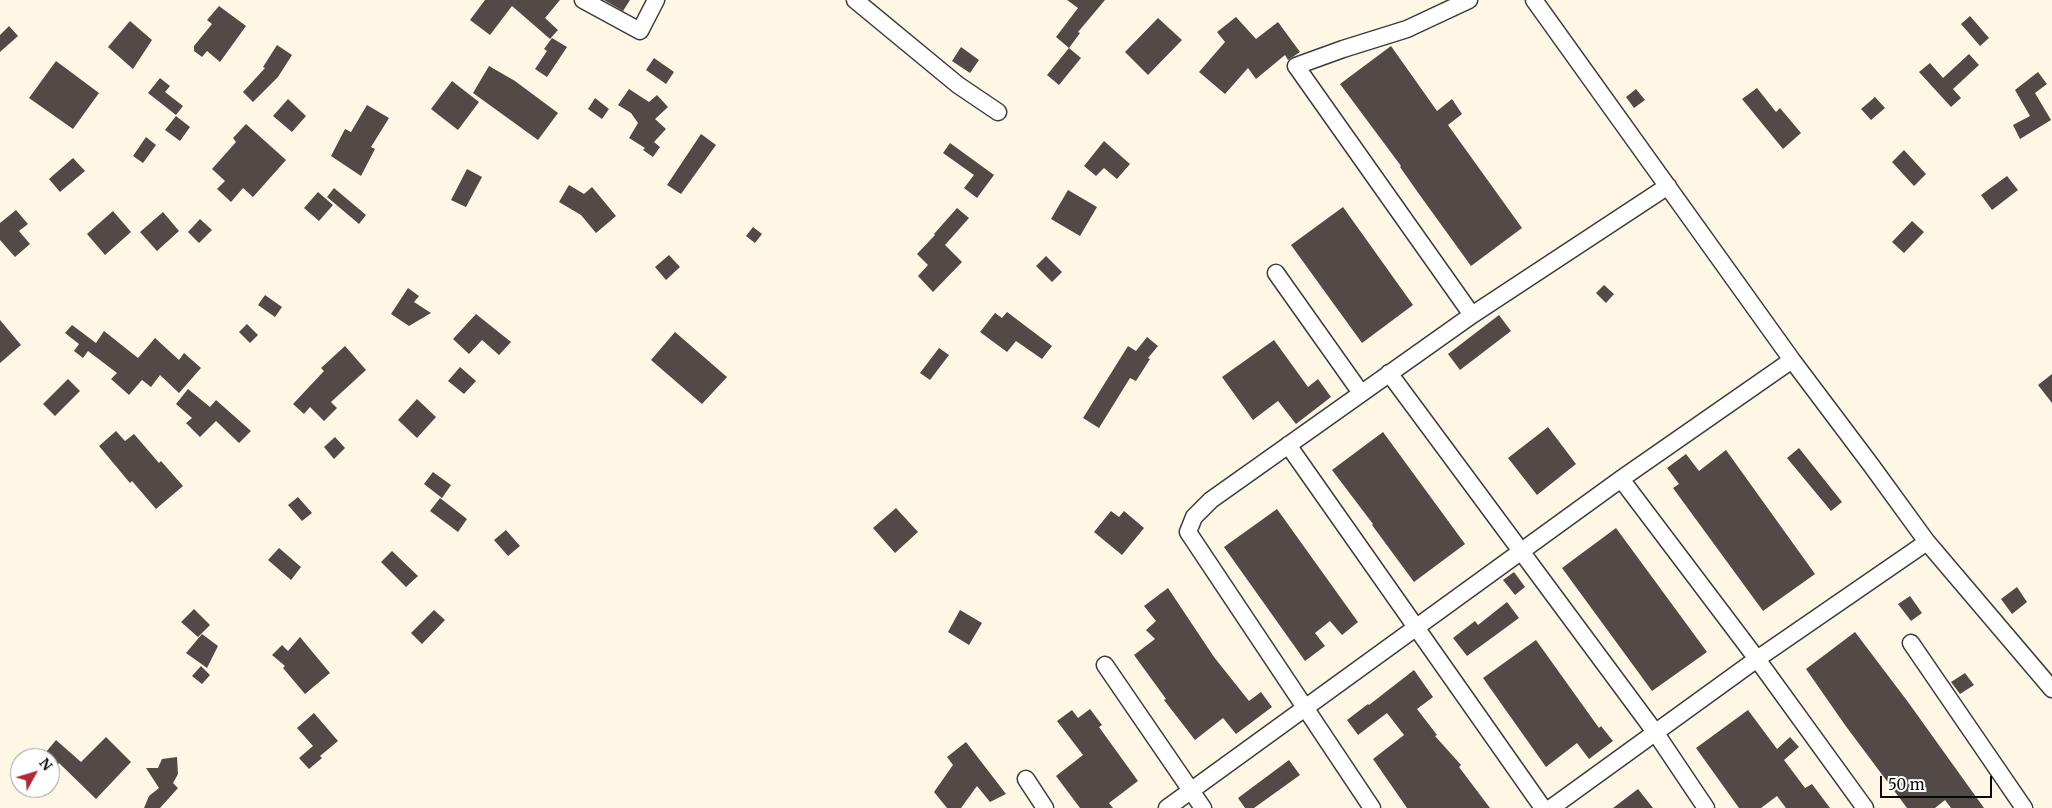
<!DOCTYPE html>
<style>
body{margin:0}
#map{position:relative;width:2052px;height:808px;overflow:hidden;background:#fef7e6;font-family:Merriweather,serif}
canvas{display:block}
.north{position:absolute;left:10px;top:748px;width:50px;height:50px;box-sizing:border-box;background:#fff;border:1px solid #9d9d9d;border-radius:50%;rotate:51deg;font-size:14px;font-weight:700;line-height:20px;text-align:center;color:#090909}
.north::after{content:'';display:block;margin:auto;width:18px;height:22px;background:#b3273b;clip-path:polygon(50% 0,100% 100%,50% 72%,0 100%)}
.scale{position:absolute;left:1880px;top:776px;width:112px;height:22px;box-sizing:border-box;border:2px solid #090909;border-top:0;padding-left:6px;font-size:15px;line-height:18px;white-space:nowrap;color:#090909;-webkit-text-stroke:4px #fff;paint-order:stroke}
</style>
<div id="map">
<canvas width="2052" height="808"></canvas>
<div class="north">N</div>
<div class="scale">50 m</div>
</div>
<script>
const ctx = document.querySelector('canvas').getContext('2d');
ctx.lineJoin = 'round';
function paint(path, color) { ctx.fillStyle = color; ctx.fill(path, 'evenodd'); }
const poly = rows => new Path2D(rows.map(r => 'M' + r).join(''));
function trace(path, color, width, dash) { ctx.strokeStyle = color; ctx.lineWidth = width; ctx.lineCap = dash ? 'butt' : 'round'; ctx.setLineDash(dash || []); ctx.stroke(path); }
paint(poly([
 [485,0,560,0,545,18,558,30,550,39,512,6,490,35,470,20],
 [604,0,630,0,623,11],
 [1067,0,1105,0,1078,32,1080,33,1069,48,1056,37,1078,8],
 [219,6,246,26,220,62,207,51,202,57,194,51,194,46,212,24,207,20],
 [1970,16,1989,38,1980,46,1961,24],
 [1236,17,1256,39,1278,22,1300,52,1288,60,1285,55,1256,79,1248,68,1225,94,1199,72,1225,42,1217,32],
 [1158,18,1182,40,1148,75,1125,52],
 [130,21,152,40,133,69,108,47],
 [9,26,18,36,0,52,0,35],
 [552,38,567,47,547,77,535,69,547,51,544,49],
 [277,45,292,55,278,77,253,102,243,92,265,68,263,67],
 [1391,46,1437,111,1452,99,1462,114,1448,125,1522,228,1471,266,1419,194,1400,167,1401,166,1340,84],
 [961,47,979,60,970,73,952,61],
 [1069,48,1081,58,1059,85,1047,75],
 [1969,54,1979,65,1953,89,1961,98,1951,107,1919,72,1930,63,1943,78],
 [654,58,674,72,666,84,646,70],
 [56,61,99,93,73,129,29,98],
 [489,66,515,81,558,113,538,140,473,93],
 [2038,72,2047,84,2035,93,2051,120,2020,139,2013,125,2030,116,2015,90],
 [160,78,170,86,165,92,183,106,176,115,148,93],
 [452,81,479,102,458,130,431,109],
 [1757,88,1776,112,1780,108,1801,133,1783,149,1742,99],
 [629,89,649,102,657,95,668,107,655,119,666,129,654,142,660,147,653,157,643,150,645,148,629,138,638,123,631,113,618,105],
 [1636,89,1645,100,1634,108,1626,97],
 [1875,97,1885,108,1871,120,1861,109],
 [595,98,609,109,602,119,588,109],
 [288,99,306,116,292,132,273,116],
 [367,105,389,118,371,147,375,149,361,176,331,156,345,129,351,132],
 [176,116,190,127,180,141,165,130],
 [246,124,286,160,253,197,243,188,231,202,217,189,225,181,212,169,236,142,233,138],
 [701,134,716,145,681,194,667,185],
 [146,137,156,145,143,163,133,156],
 [1104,141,1130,164,1117,179,1104,168,1096,176,1084,166],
 [950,143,994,175,977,198,964,188,974,175,943,153],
 [1904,150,1926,174,1914,186,1892,162],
 [73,158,85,171,60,192,49,179],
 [467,169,482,177,466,207,451,200],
 [2007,176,2018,190,1992,210,1981,195],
 [569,185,584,194,592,187,616,216,596,233,581,215,559,202],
 [334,188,366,215,359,224,327,197],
 [1068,190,1097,207,1080,236,1051,219],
 [318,192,333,205,319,221,304,208],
 [1343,207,1413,305,1362,343,1291,245],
 [957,208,969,218,945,245,962,262,933,292,918,276,928,265,917,254,935,235,934,234],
 [16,210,28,224,19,231,30,244,15,257,0,240,0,223],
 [113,211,131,232,105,255,87,234],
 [163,212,179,231,157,251,140,232],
 [200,219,212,230,199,243,188,232],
 [1912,221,1924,232,1904,253,1892,242],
 [753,227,762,234,755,243,746,236],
 [669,255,680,267,666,280,655,267],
 [1046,256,1062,272,1052,282,1036,266],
 [1604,285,1614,294,1606,303,1596,293],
 [408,288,419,296,414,302,431,313,409,326,391,314],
 [265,295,282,307,275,317,258,305],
 [1007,312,1052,346,1042,359,1016,341,1007,352,980,332,995,313,1002,318],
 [476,314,511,342,499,355,482,340,469,354,453,339],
 [1499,315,1511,331,1460,370,1448,354],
 [0,320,21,345,0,363],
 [247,324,258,335,250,343,239,332],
 [72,325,96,343,104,331,138,358,155,338,179,360,184,353,201,368,179,393,160,375,151,387,142,380,129,395,111,379,117,373,88,351,83,358,74,351,79,344,65,333],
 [675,332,727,377,702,404,651,360],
 [1147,337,1158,346,1148,358,1150,359,1136,381,1130,378,1099,428,1083,418,1128,346,1136,351],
 [1274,340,1308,387,1318,379,1331,397,1296,424,1278,401,1253,420,1222,377],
 [345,346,366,370,331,402,337,408,324,421,310,407,304,414,293,404,324,371,321,368],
 [939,348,949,355,930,380,920,373],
 [460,367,476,381,464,394,448,381],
 [2052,374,2052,403,2038,385],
 [68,379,80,391,55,416,43,404],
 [188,389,210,407,216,400,251,431,239,443,216,421,200,437,186,423,192,418,176,404],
 [417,399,436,417,417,438,398,420],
 [1548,427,1576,464,1537,495,1508,458],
 [116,431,125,441,134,434,159,463,161,461,183,486,156,509,132,481,130,483,99,446],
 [1383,432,1465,544,1414,582,1372,525,1373,524,1332,470],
 [335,437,345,448,334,459,324,447],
 [1799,448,1842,502,1831,511,1787,458],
 [1726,450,1815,574,1763,611,1673,488,1679,484,1667,468,1686,454,1699,471],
 [433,472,451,485,442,498,424,484],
 [298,497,312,513,302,521,288,505],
 [440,498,467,519,458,532,430,511],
 [896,508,918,532,895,553,873,528],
 [1277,509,1358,622,1342,635,1330,621,1315,633,1325,646,1305,661,1224,547],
 [1111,511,1119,517,1124,511,1144,528,1122,555,1094,532],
 [1616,528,1707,652,1652,691,1562,568],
 [506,530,520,546,508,556,494,540],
 [279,548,301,567,291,580,268,560],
 [392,551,418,576,406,587,381,562],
 [1514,572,1525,587,1515,595,1503,580],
 [2017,587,2027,602,2012,614,2001,599],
 [1168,588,1214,657,1249,701,1261,692,1272,707,1236,734,1223,718,1195,740,1164,700,1166,699,1134,655,1155,639,1146,630,1156,621,1144,606],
 [1910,596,1922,613,1911,621,1898,604],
 [1507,602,1519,618,1467,656,1453,638,1475,621,1478,625],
 [194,609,210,625,198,637,181,622],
 [434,610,445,620,422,644,411,633],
 [960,610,982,623,969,645,948,632],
 [1855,632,1908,702,1984,808,1951,808,1945,800,1935,808,1907,808,1845,725,1806,669],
 [202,634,218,646,207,668,186,653],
 [300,637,330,673,305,694,283,668,285,666,272,655,282,645,288,651],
 [1536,640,1599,728,1601,726,1613,741,1589,759,1577,743,1546,767,1483,678],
 [201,666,210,675,202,684,192,676],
 [1414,670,1433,697,1417,709,1437,735,1435,736,1461,765,1459,767,1490,808,1407,808,1373,759,1404,735,1387,713,1358,735,1347,720,1368,704,1369,705],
 [1965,673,1974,685,1960,694,1951,682],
 [1090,709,1102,725,1099,727,1138,781,1109,803,1113,808,1080,808,1056,776,1083,755,1057,721,1072,710,1078,718],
 [1748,710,1777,749,1790,737,1799,747,1784,760,1805,788,1812,784,1830,808,1786,808,1777,796,1761,808,1739,808,1696,748],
 [314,713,338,741,320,756,322,758,309,769,299,758,313,746,297,728],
 [106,737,131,762,96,799,59,763,50,773,50,758,41,758,56,740,81,762],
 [966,742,1006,794,990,802,977,786,961,808,947,808,934,792,953,765,947,757],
 [177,757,178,774,173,783,178,788,160,808,144,808,149,796,159,788,146,768,158,768,162,759],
 [1289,760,1300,775,1254,808,1245,808,1238,798],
 [1638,789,1653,808,1613,808]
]), '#514a46');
const minor = poly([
 [583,0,640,31,656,0],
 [855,0,958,85,998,112],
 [1469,0,1407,29,1343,49,1296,66,1472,315],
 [1534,0,1792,360,1871,465,1927,542,2052,689],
 [1276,273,1361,393],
 [1389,373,1655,732,1706,808],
 [1288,445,1543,808],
 [1621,479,1757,659,1865,808],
 [1911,643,2024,808],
 [1105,665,1203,808],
 [1026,779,1045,808],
 [1167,808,1621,479,1792,360],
 [1372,808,1188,532,1194,517,1211,500,1472,315,1668,186],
 [1551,808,1757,659,1927,542]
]);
trace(minor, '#3c3c3c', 19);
trace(minor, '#fff', 16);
</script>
